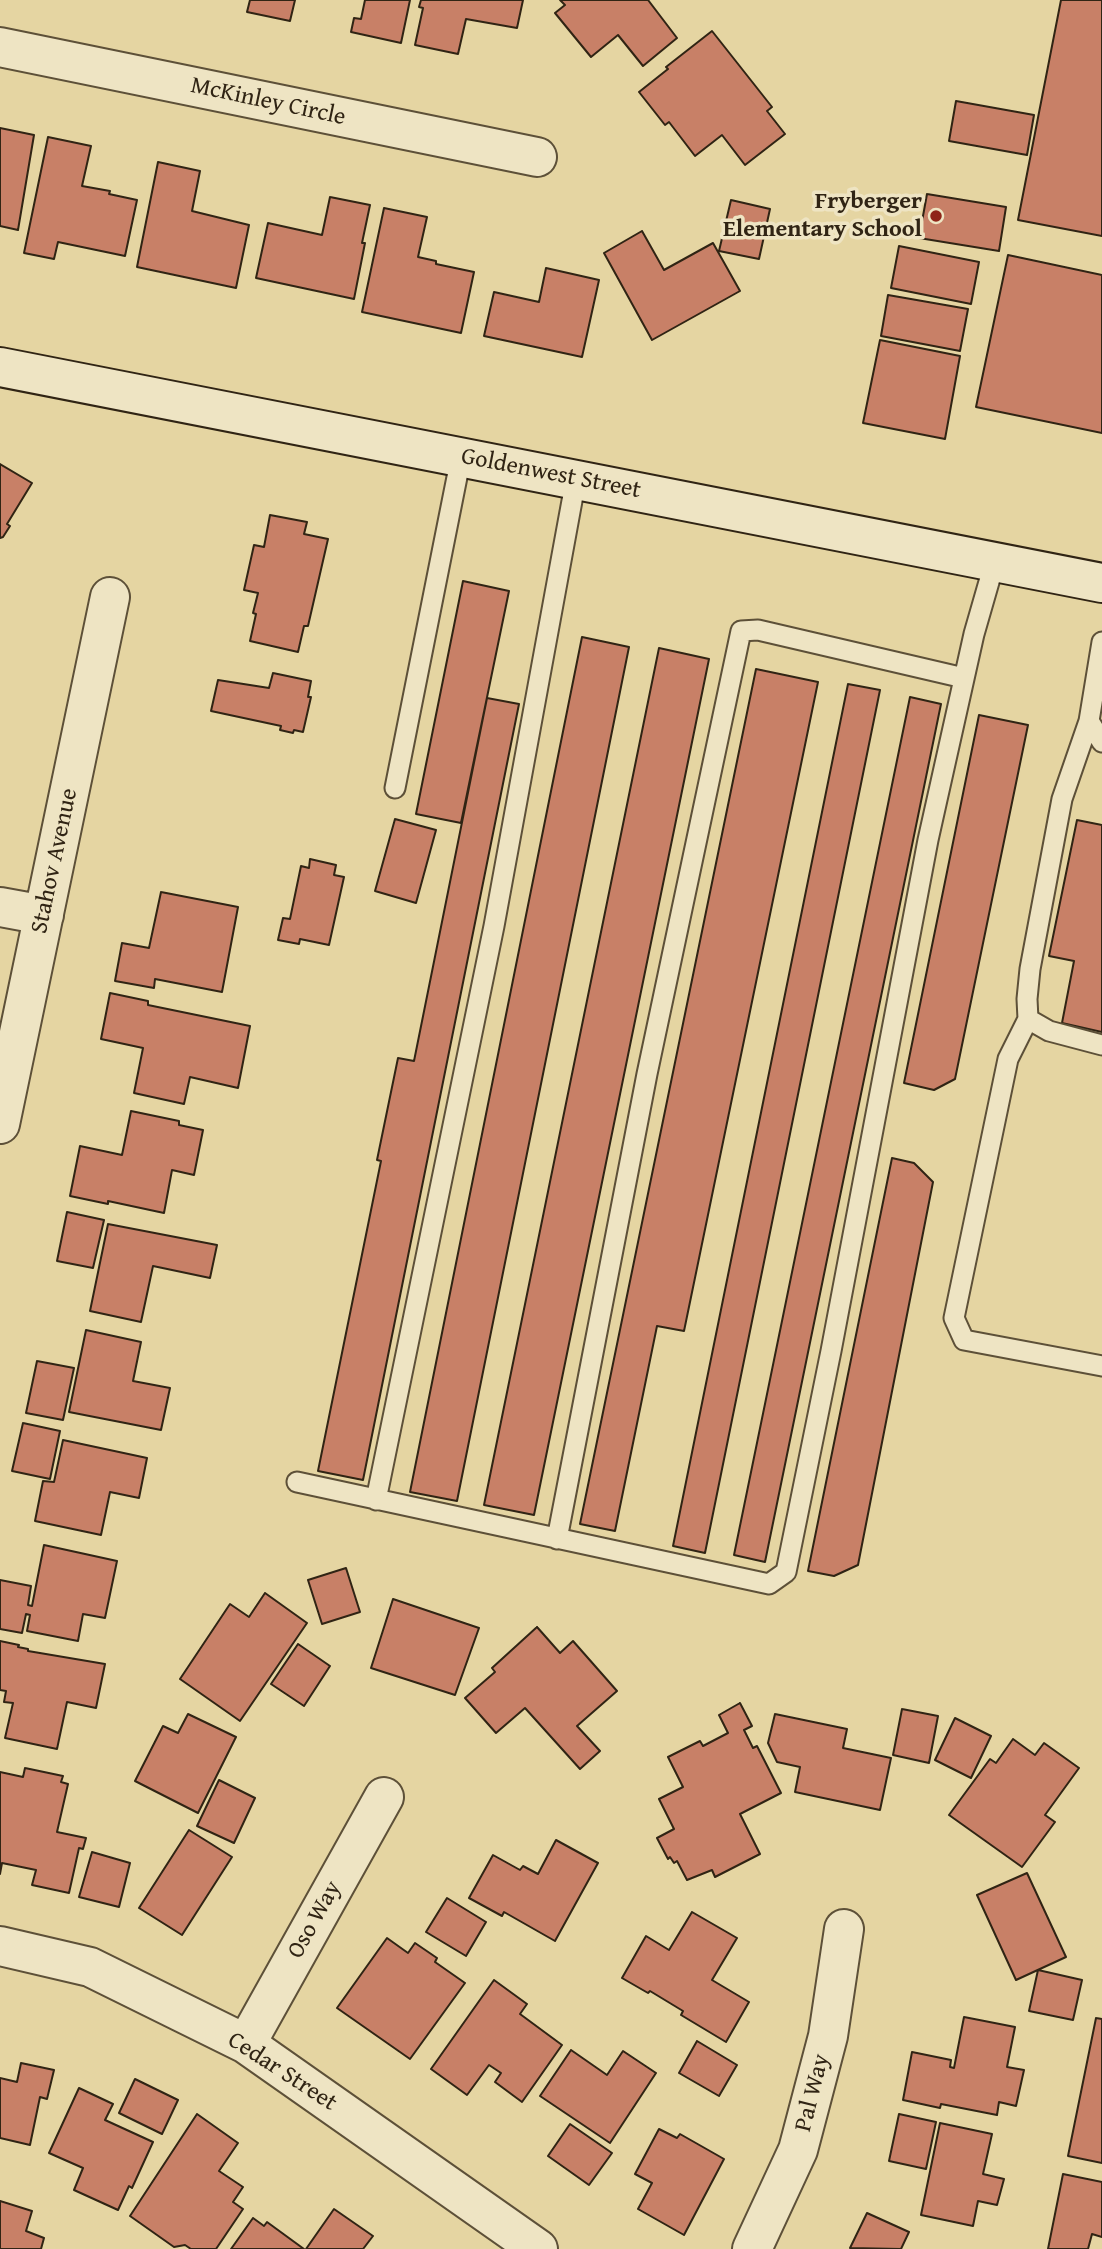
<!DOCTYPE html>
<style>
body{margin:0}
canvas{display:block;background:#e5d5a2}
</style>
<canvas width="1102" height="2249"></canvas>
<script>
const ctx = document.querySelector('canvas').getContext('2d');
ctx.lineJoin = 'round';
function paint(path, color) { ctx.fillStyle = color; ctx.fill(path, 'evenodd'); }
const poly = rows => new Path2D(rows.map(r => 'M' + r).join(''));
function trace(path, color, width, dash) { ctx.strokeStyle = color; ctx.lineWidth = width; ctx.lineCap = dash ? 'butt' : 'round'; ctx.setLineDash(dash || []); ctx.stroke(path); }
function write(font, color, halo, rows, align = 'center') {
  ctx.font = font + ' "Gentium Book Plus",serif'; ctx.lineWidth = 7; ctx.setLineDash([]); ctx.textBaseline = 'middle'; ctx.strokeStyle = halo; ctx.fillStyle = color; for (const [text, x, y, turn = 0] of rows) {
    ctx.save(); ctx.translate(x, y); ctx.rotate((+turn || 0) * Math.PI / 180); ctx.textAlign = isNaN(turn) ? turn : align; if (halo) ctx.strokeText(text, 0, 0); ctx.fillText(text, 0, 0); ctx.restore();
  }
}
const building = poly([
 [250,0,295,0,290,21,247,12,250,0],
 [365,0,410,0,401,43,351,32,354,18,361,19,365,0],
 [421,0,523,0,517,28,466,19,458,54,415,45,423,8,419,7,421,0],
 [560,0,648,0,677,38,643,66,618,35,591,57,555,13,565,5,560,0],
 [1061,0,1102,0,1102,236,1018,220,1061,0],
 [712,31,772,107,767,111,785,134,745,165,722,135,695,156,669,122,665,125,639,92,668,69,666,67,712,31],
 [956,101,1034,115,1027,155,949,141,956,101],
 [0,128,34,135,18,230,0,226,0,128],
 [48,137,91,146,82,186,110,191,109,194,137,200,125,256,58,242,54,259,24,253,48,137],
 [158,162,200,171,192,211,249,225,236,288,137,267,158,162],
 [927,194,1006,207,999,251,919,238,927,194],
 [330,197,370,205,362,243,365,243,354,299,256,278,268,223,322,235,330,197],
 [731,200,770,209,759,259,719,251,731,200],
 [384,208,427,217,418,257,436,261,436,264,474,272,461,333,362,312,384,208],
 [642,231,664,270,713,243,740,291,652,340,604,253,642,231],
 [899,246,979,262,971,304,891,288,899,246],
 [1008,255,1102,275,1102,433,976,407,1008,255],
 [546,268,599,280,582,357,484,336,494,292,539,302,546,268],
 [888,295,968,309,960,351,881,336,888,295],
 [880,340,960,356,945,439,863,423,880,340],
 [0,464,32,483,7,524,10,526,3,537,0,538,0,464],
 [270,515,307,522,304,534,328,539,308,626,304,626,298,652,250,641,256,614,253,613,258,593,244,590,254,545,264,547,270,515],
 [463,581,509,591,461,823,416,814,463,581],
 [582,637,629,647,457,1501,410,1492,582,637],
 [659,648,709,659,534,1515,484,1505,659,648],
 [756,669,818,682,684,1331,657,1326,615,1531,580,1524,756,669],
 [273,673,311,681,308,697,311,697,303,732,294,730,293,733,280,730,281,726,211,711,218,680,269,688,273,673],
 [848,684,880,690,705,1553,673,1546,848,684],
 [910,697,941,704,765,1562,734,1555,910,697],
 [487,698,519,704,363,1480,318,1471,381,1161,377,1160,398,1058,414,1061,487,698],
 [979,715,1028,725,955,1079,934,1090,904,1083,979,715],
 [395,819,436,830,416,903,375,891,395,819],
 [1077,820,1102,825,1102,1032,1062,1023,1074,961,1049,956,1077,820],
 [310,859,336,865,334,875,344,877,329,945,300,939,299,944,278,940,283,918,290,919,301,866,309,868,310,859],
 [161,892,238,907,222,992,155,979,154,988,115,981,122,943,149,948,161,892],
 [110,993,148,1001,148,1005,250,1026,238,1088,190,1077,184,1104,134,1093,143,1048,101,1039,110,993],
 [131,1111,179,1121,179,1125,203,1130,194,1175,172,1170,164,1213,108,1201,108,1204,70,1196,80,1146,122,1155,131,1111],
 [892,1158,914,1163,933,1182,858,1565,834,1576,808,1571,892,1158],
 [67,1212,104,1220,93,1268,57,1261,67,1212],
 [108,1224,217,1245,210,1278,153,1266,141,1322,90,1311,108,1224],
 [86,1330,141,1342,133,1381,170,1388,161,1430,69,1412,86,1330],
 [37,1361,74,1368,63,1420,26,1413,37,1361],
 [23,1423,60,1431,50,1479,12,1471,23,1423],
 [63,1440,147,1458,139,1498,110,1492,101,1535,35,1521,43,1481,54,1482,63,1440],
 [44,1545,117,1561,105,1618,83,1614,78,1641,27,1631,30,1615,26,1614,22,1633,0,1629,0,1580,31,1586,28,1605,32,1606,44,1545],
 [346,1568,360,1612,322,1624,308,1580,346,1568],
 [265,1593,307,1623,240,1721,180,1679,230,1604,249,1617,265,1593],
 [393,1599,479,1628,455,1695,371,1668,393,1599],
 [537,1627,560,1653,573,1641,617,1691,577,1726,600,1751,580,1769,525,1708,496,1733,465,1698,495,1672,492,1668,537,1627],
 [0,1641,19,1645,18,1647,28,1649,28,1651,105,1664,96,1708,67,1702,57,1749,5,1738,13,1703,4,1702,6,1691,0,1690,0,1641],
 [298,1644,330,1666,304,1706,271,1684,298,1644],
 [740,1703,752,1726,744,1730,753,1748,757,1746,781,1793,740,1814,760,1854,715,1877,712,1870,687,1880,677,1861,674,1863,670,1857,668,1859,657,1838,674,1829,659,1799,683,1787,668,1757,700,1741,703,1746,728,1733,719,1715,740,1703],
 [902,1709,938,1716,929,1763,893,1755,902,1709],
 [188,1714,236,1737,198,1813,135,1781,163,1726,178,1733,188,1714],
 [775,1714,847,1729,843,1748,891,1758,880,1810,795,1792,800,1767,777,1762,768,1743,775,1714],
 [955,1718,991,1736,971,1778,935,1760,955,1718],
 [1013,1739,1035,1755,1044,1743,1079,1768,1045,1815,1055,1822,1022,1867,949,1815,990,1759,996,1763,1013,1739],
 [25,1768,63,1776,61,1782,68,1784,57,1832,86,1838,83,1849,79,1848,69,1893,32,1885,36,1870,2,1863,0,1874,0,1772,23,1777,25,1768],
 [219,1780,255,1798,234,1843,197,1826,219,1780],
 [189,1830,232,1857,182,1935,139,1908,189,1830],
 [556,1840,598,1863,555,1941,504,1912,502,1916,469,1898,493,1855,520,1870,523,1866,538,1874,556,1840],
 [92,1852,130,1863,119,1907,79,1897,92,1852],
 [1027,1873,1066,1957,1016,1980,977,1895,1027,1873],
 [447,1898,486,1922,466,1956,426,1932,447,1898],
 [692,1912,737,1938,712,1980,749,2002,726,2042,681,2015,683,2011,650,1991,648,1993,622,1978,646,1936,669,1950,692,1912],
 [387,1938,408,1953,415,1943,437,1958,435,1962,465,1983,410,2059,337,2008,387,1938],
 [1038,1970,1082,1980,1073,2020,1029,2011,1038,1970],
 [494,1980,527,2004,520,2014,562,2045,522,2102,495,2082,501,2073,489,2065,467,2095,431,2069,494,1980],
 [964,2017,1015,2027,1007,2067,1024,2070,1016,2106,999,2102,997,2115,941,2104,940,2108,903,2100,912,2052,951,2060,950,2067,954,2068,964,2017],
 [1096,2018,1102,2019,1102,2163,1068,2156,1096,2018],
 [697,2041,737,2065,719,2096,679,2073,697,2041],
 [571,2050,607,2075,623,2051,656,2073,610,2143,540,2096,571,2050],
 [21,2063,54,2070,47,2099,40,2097,30,2145,0,2138,0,2078,17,2082,21,2063],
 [135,2079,178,2100,162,2134,119,2113,135,2079],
 [79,2088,113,2104,105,2120,153,2142,132,2188,129,2186,118,2210,74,2190,83,2168,49,2153,79,2088],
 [197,2114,238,2143,219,2171,243,2187,233,2202,243,2209,216,2249,191,2249,185,2245,174,2247,130,2216,197,2114],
 [899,2114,936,2122,926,2169,889,2161,899,2114],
 [940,2123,992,2134,983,2174,1004,2179,997,2205,978,2201,973,2226,921,2215,940,2123],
 [570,2124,612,2153,589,2185,548,2156,570,2124],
 [659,2129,677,2138,680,2134,724,2159,684,2235,638,2209,652,2183,635,2174,659,2129],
 [1063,2174,1102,2182,1102,2237,1092,2234,1088,2249,1048,2249,1063,2174],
 [0,2201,32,2211,26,2231,44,2238,41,2249,0,2249,0,2201],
 [334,2209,373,2236,363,2249,306,2249,334,2209],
 [867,2213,909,2232,901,2249,850,2248,867,2213],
 [253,2218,264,2226,267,2222,304,2249,231,2249,253,2218]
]);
paint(building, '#c88067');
trace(building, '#302414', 2);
const lane = poly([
 [1102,642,1089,721,1102,742],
 [1089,721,1062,799,1030,969,1027,999,1028,1019,1049,1031,1102,1045],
 [395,788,461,457],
 [1028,1019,1008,1059,954,1318,964,1340,1102,1366],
 [297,1482,769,1584,786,1572,831,1351,928,840,974,634,995,561],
 [376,1500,494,926,576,479],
 [557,1539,647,1074,741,631,758,630,964,678]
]);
const street = poly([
 [0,47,537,157],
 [0,907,44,915],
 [0,1124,110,597],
 [0,1946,90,1967,246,2044,538,2249],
 [246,2044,384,1797],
 [752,2249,798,2150,828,2036,844,1929]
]);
const secondary = poly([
 [0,367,1102,583]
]);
trace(lane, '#5d5038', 23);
trace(street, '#5d5038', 42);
trace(secondary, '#302414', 42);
trace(lane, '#eee4c3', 19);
trace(street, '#eee4c3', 38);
trace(secondary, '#eee4c3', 38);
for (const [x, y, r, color] of [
 [936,216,7,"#8f2418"]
]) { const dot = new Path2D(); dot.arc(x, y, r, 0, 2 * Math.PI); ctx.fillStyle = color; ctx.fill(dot); trace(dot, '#eee4c3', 2.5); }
write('24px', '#302414', '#eee4c3', [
 ["McKinley Circle",268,102,12],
 ["Goldenwest Street",551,474,11],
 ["Stahov Avenue",55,861,-78],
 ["Oso Way",315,1920,-61],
 ["Cedar Street",282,2072,33],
 ["Pal Way",813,2093,-76]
]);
write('bold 24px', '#302414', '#eee4c3', [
 ["Fryberger",922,202],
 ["Elementary School",922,230]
], 'right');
</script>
